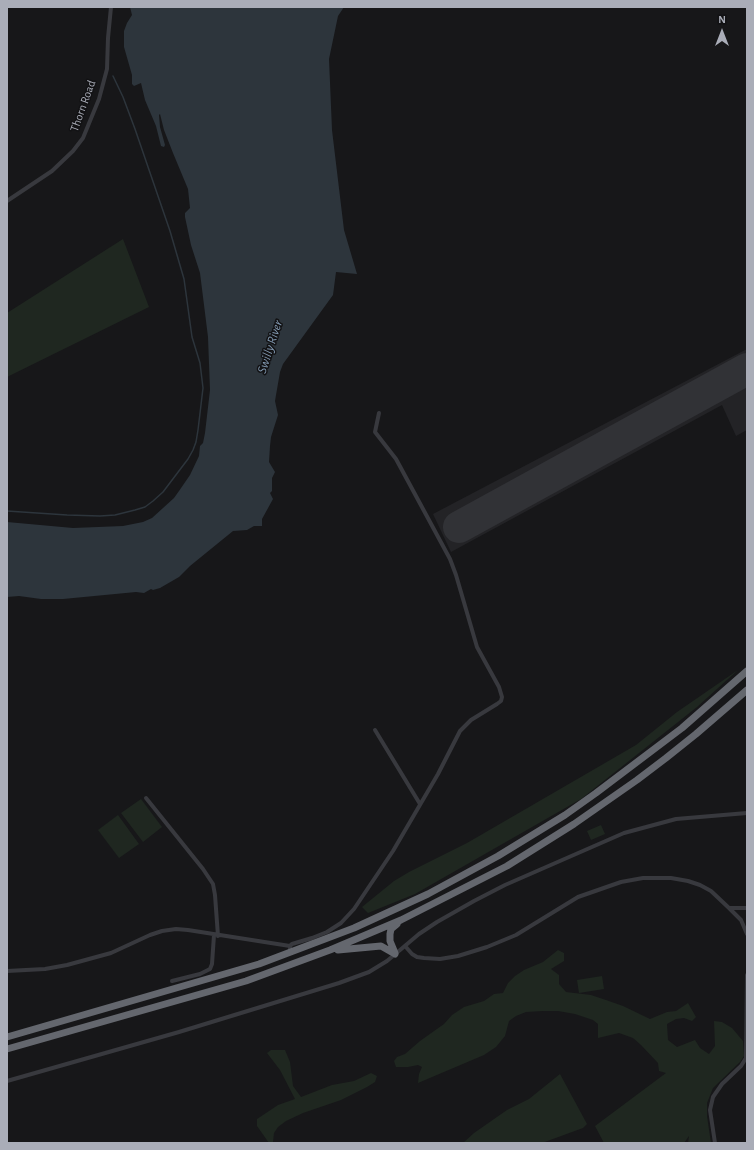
<!DOCTYPE html>
<style>
body{margin:0}
#map{position:relative;width:754px;height:1150px;overflow:hidden;background:#171719;font-family:"Alegreya Sans",sans-serif}
canvas{display:block}
.frame{position:absolute;inset:0;border:8px solid #aaadb8;pointer-events:none}
.north{position:absolute;left:702px;top:12px;width:40px;height:40px;-webkit-text-stroke:3px #121214;paint-order:stroke;rotate:0deg;font-size:11px;font-weight:700;line-height:16px;text-align:center;color:#aaadb8}
.north::after{content:'';display:block;margin:auto;width:14px;height:18px;background:#aaadb8;clip-path:polygon(50% 0,100% 100%,50% 72%,0 100%)}
</style>
<div id="map">
<canvas width="754" height="1150"></canvas>
<div class="frame"></div>
<div class="north">N</div>
</div>
<script>
const ctx = document.querySelector('canvas').getContext('2d');
ctx.lineJoin = 'round';
function paint(path, color) { ctx.fillStyle = color; ctx.fill(path, 'evenodd'); }
const poly = rows => new Path2D(rows.map(r => 'M' + r).join(''));
function trace(path, color, width, dash) { ctx.strokeStyle = color; ctx.lineWidth = width; ctx.lineCap = dash ? 'butt' : 'round'; ctx.setLineDash(dash || []); ctx.stroke(path); }
function write(font, color, halo, rows, align = 'center') {
  ctx.font = font + ' "Alegreya Sans",sans-serif'; ctx.lineWidth = 3; ctx.setLineDash([]); ctx.textBaseline = 'middle'; ctx.strokeStyle = halo; ctx.fillStyle = color; for (const [text, x, y, turn = 0] of rows) {
    ctx.save(); ctx.translate(x, y); ctx.rotate((+turn || 0) * Math.PI / 180); ctx.textAlign = isNaN(turn) ? turn : align; if (halo) ctx.strokeText(text, 0, 0); ctx.fillText(text, 0, 0); ctx.restore();
  }
}
paint(poly([
 [747,349,747,430,736,436,722,405,451,552,433,514]
]), '#232326');
paint(poly([
 [123,239,149,307,7,377,7,313],
 [738,670,697,707,581,799,415,894,368,913,362,907,394,881,409,872,467,843,636,745,677,712],
 [141,799,162,827,143,842,121,813],
 [118,815,139,844,119,858,98,830],
 [601,825,605,834,591,840,587,831],
 [558,950,564,953,564,961,551,969,559,975,559,984,566,992,591,995,606,1000,623,1006,650,1019,667,1012,676,1011,688,1003,696,1017,692,1021,684,1018,676,1019,667,1024,668,1040,677,1047,695,1040,700,1048,709,1054,715,1046,714,1021,722,1022,732,1028,743,1041,744,1056,740,1062,713,1088,707,1103,707,1116,711,1143,688,1143,689,1136,684,1143,604,1143,595,1126,666,1073,659,1071,658,1063,641,1045,633,1038,619,1033,598,1038,598,1024,593,1020,575,1014,558,1011,543,1011,526,1012,516,1016,509,1021,505,1036,496,1047,484,1055,418,1083,419,1074,422,1067,418,1065,408,1067,396,1067,394,1061,397,1057,405,1054,420,1041,444,1024,452,1015,464,1007,484,1001,494,994,503,993,508,983,515,976,524,970,543,962],
 [602,976,604,989,579,993,577,980],
 [271,1050,285,1050,290,1062,293,1086,301,1097,332,1085,354,1081,371,1073,377,1076,375,1082,367,1087,341,1100,303,1113,286,1121,278,1127,274,1133,273,1142,269,1143,257,1126,257,1119,278,1105,295,1099,280,1070,267,1053],
 [560,1074,587,1124,583,1128,542,1143,463,1143,474,1133,507,1110,529,1099]
]), '#1f2720');
paint(poly([
 [130,7,344,7,338,16,329,59,332,130,344,230,357,274,336,272,333,295,283,364,280,372,276,395,275,401,278,415,271,437,270,446,269,462,275,472,272,478,272,491,270,493,273,499,262,519,262,526,254,526,247,530,233,531,190,566,179,577,160,588,153,590,151,589,144,593,136,592,63,599,41,599,19,596,7,597,7,522,73,528,123,526,143,522,152,518,174,498,179,491,190,475,199,456,200,446,203,443,205,433,210,390,208,337,200,273,191,245,185,217,185,213,190,208,188,189,173,153,164,130,160,114,159,115,160,127,165,145,164,147,161,146,156,126,145,100,141,83,134,86,132,84,132,75,124,47,124,31,127,23,132,15]
]), '#2d353c');
trace(poly([
 [7,511,67,515,100,516,115,515,135,510,145,507,153,501,163,492,188,459,193,450,196,442,198,430,203,388,200,363,192,337,184,279,170,231,135,129,123,97,113,76]
]), '#2d353c', 1.5);
trace(poly([
 [459,527,747,369]
]), '#313236', 32);
trace(poly([
 [7,201,52,171,73,151,83,138,99,99,107,69,108,38,111,7],
 [375,730,420,804],
 [146,798,203,869,213,884,215,895,218,936],
 [729,908,741,920,747,934],
 [405,946,412,954,417,957,424,958,440,959,458,956,487,947,516,935,578,897,621,882,643,878,671,878,688,881,700,885,711,891,729,908,747,908],
 [290,953,290,946,292,944,312,938,327,932,341,923,354,909,393,851,438,774,460,731,471,720,497,704,501,701,502,697,499,687,477,647,456,575,450,559,396,459,375,432,379,413],
 [7,971,45,969,67,965,111,953,150,935,162,931,176,929,188,930,290,946],
 [172,981,200,974,210,969,212,964,214,935],
 [7,1081,179,1032,339,983,369,972,387,961,419,934,437,922,474,901,505,885,624,833,676,819,747,813],
 [715,1143,710,1110,713,1097,722,1084,741,1066,746,1058,747,975]
]), '#38393e', 4);
trace(poly([
 [338,950,381,946,395,954],
 [395,953,390,941,390,934,391,929,397,924],
 [7,1037,259,964,354,928,428,894,498,856,565,815,596,793,682,728,747,671],
 [7,1049,246,981,330,950,401,920,507,866,574,824,637,780,666,758,696,734,747,690]
]), '#64676e', 7);
write('12px', '#aaadb8', '#121214', [
 ["Thorn Road",83,106,-70]
]);
write('italic 13px', '#8299b1', '#121214', [
 ["Swilly River",270,347,-72]
]);
</script>
